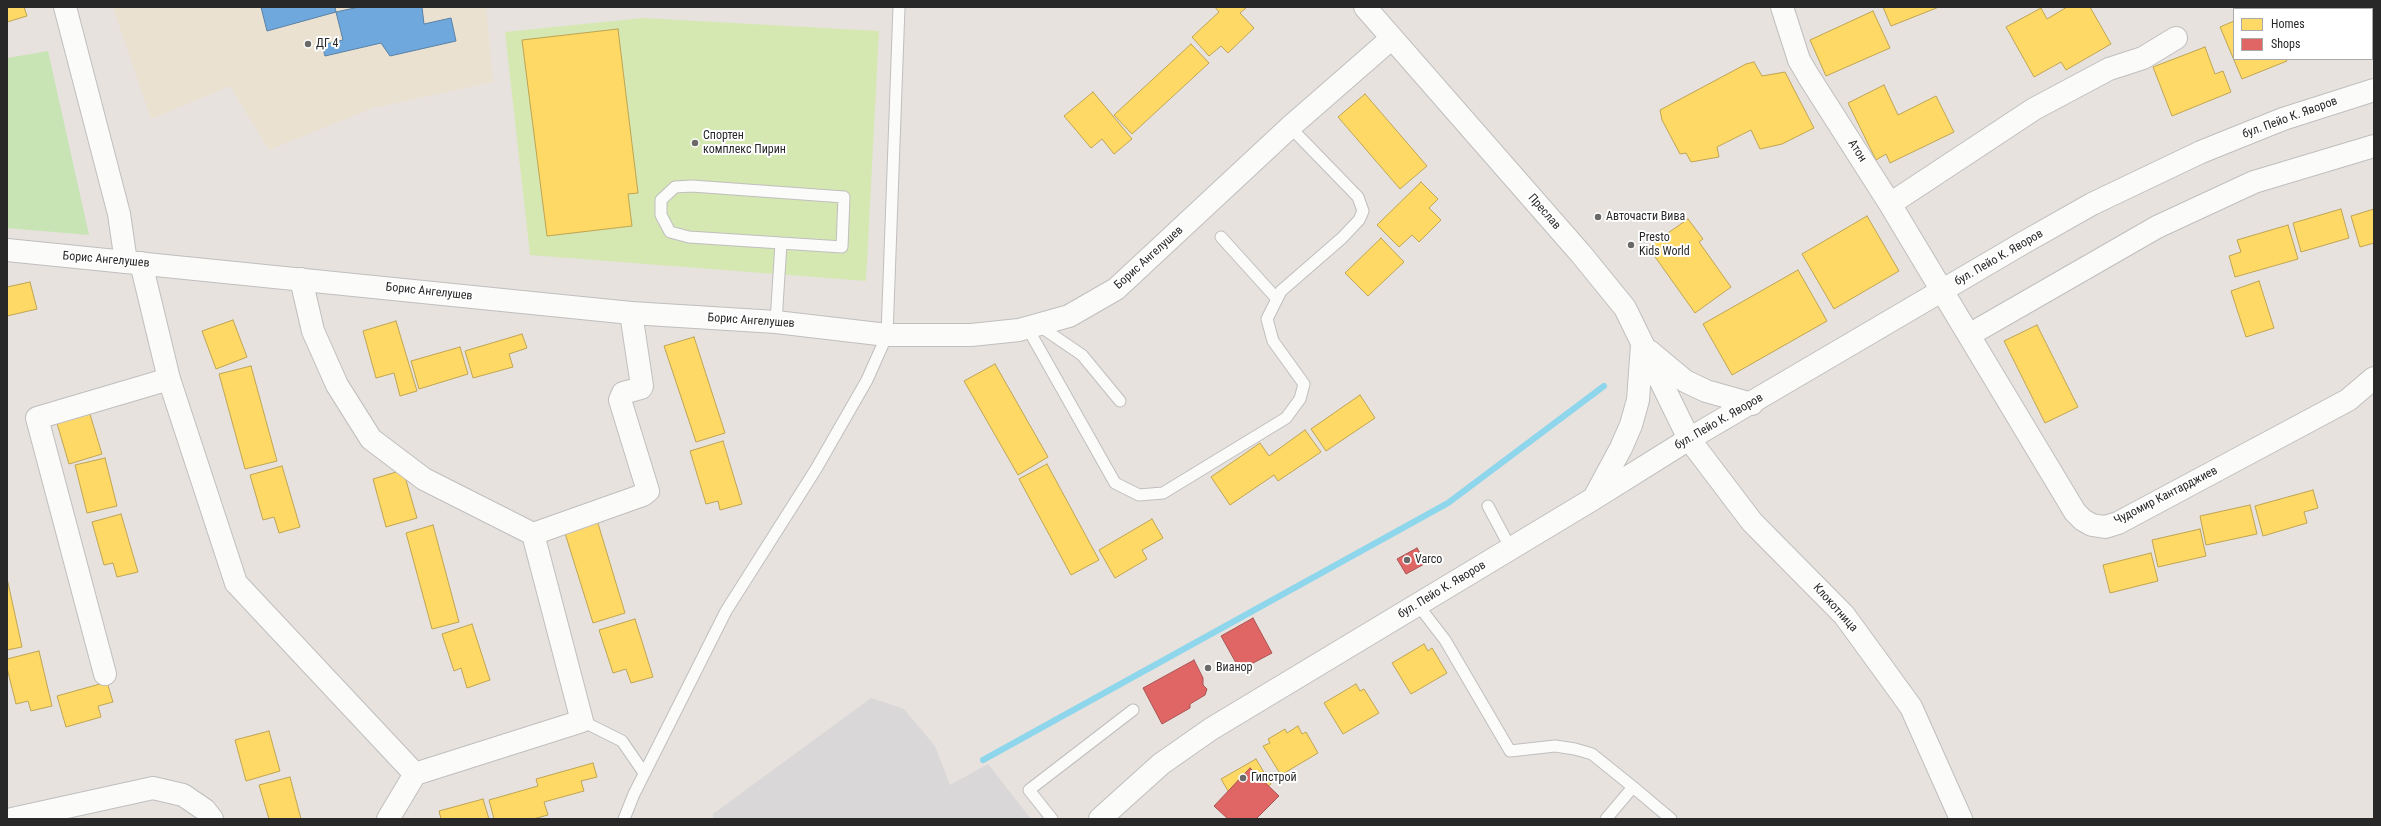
<!DOCTYPE html>
<meta charset="utf-8">
<style>
body{margin:0}
#map{position:relative;width:2381px;height:826px;overflow:hidden;background:#e7e2dd;font-family:"Roboto Condensed",sans-serif}
canvas{display:block}
.frame{position:absolute;inset:0;border:8px solid #282828;pointer-events:none}
.legend{position:absolute;left:2233px;top:8px;width:140px;height:52px;box-sizing:border-box;background:#fff;border:1px solid #a9a9a9;margin:0;padding:5px 7px;list-style:none;font-size:12px;color:#282828}
.legend li{display:flex;align-items:center;gap:8px;height:20px}
.legend b{width:20px;border:1px solid #a9a9a9}
</style>
<div id="map">
<canvas width="2381" height="826"></canvas>
<div class="frame"></div>
<ul class="legend">
<li><b style="height:11px;background:#ffd966"></b>Homes</li>
<li><b style="height:11px;background:#e06666"></b>Shops</li>
</ul>
</div>
<script>
const ctx = document.querySelector('canvas').getContext('2d');
ctx.lineJoin = 'round';
function paint(path, color) { ctx.fillStyle = color; ctx.fill(path, 'evenodd'); }
const poly = rows => new Path2D(rows.map(r => 'M' + r).join(''));
function trace(path, color, width, dash) { ctx.strokeStyle = color; ctx.lineWidth = width; ctx.lineCap = dash ? 'butt' : 'round'; ctx.setLineDash(dash || []); ctx.stroke(path); }
function write(font, color, halo, rows, align = 'center') {
  ctx.font = font + ' "Roboto Condensed",sans-serif'; ctx.lineWidth = 4; ctx.setLineDash([]); ctx.textBaseline = 'middle'; ctx.strokeStyle = halo; ctx.fillStyle = color; for (const [text, x, y, turn = 0] of rows) {
    ctx.save(); ctx.translate(x, y); ctx.rotate((+turn || 0) * Math.PI / 180); ctx.textAlign = isNaN(turn) ? turn : align; if (halo) ctx.strokeText(text, 0, 0); ctx.fillText(text, 0, 0); ctx.restore();
  }
}
paint(poly([
 [871,698,904,709,935,746,950,785,988,764,1031,819,713,819,713,814]
]), '#dad7d9');
paint(poly([
 [113,7,486,7,493,82,373,108,269,150,230,86,151,119]
]), '#ebe1d1');
paint(poly([
 [48,51,89,235,7,228,7,58]
]), '#c9e4b4');
paint(poly([
 [643,18,879,31,866,281,530,255,505,32]
]), '#d5e8b2');
const homes = poly([
 [7,7,24,7,27,16,7,22,7,7],
 [1215,7,1247,7,1240,13,1254,28,1228,53,1221,46,1209,56,1192,37,1219,12,1215,7],
 [1883,7,1939,7,1891,26,1883,7],
 [2067,7,2090,7,2111,44,2066,70,2061,62,2034,77,2006,27,2041,8,2047,19,2067,7],
 [1873,11,1890,48,1826,76,1810,40,1873,11],
 [2234,21,2234,59,2286,59,2287,61,2242,79,2220,27,2234,21],
 [618,29,638,193,628,194,632,226,547,236,522,40,618,29],
 [1191,44,1209,63,1132,134,1114,115,1191,44],
 [2205,47,2215,74,2223,71,2231,92,2172,116,2153,67,2205,47],
 [1754,62,1762,76,1785,72,1814,128,1782,144,1760,149,1751,130,1717,147,1719,157,1691,162,1686,153,1680,154,1662,120,1660,110,1746,64,1754,62],
 [1884,85,1898,115,1936,96,1954,132,1890,163,1886,154,1876,160,1848,103,1884,85],
 [1093,92,1132,139,1114,154,1102,139,1091,148,1064,116,1093,92],
 [1365,94,1427,166,1400,189,1338,117,1365,94],
 [1421,182,1438,199,1429,208,1441,220,1419,242,1412,235,1399,247,1377,225,1421,182],
 [2341,209,2349,238,2301,252,2293,223,2341,209],
 [2374,209,2374,243,2360,247,2351,216,2374,209],
 [1867,216,1899,271,1834,309,1802,254,1867,216],
 [1688,219,1703,239,1699,242,1731,287,1695,313,1648,247,1688,219],
 [2288,225,2298,259,2235,277,2229,256,2241,252,2237,240,2288,225],
 [1381,238,1404,262,1368,296,1345,273,1381,238],
 [1798,270,1827,321,1732,375,1703,324,1798,270],
 [2259,281,2274,328,2246,337,2231,291,2259,281],
 [30,282,37,309,7,316,7,287,30,282],
 [233,320,247,357,216,369,202,331,233,320],
 [396,321,417,391,400,396,394,373,376,378,363,331,396,321],
 [2037,325,2078,407,2045,423,2004,341,2037,325],
 [522,334,527,348,509,354,513,367,473,378,465,351,522,334],
 [694,337,725,433,696,442,664,346,694,337],
 [460,347,468,374,419,389,411,361,460,347],
 [995,364,1048,457,1018,475,964,381,995,364],
 [251,366,277,461,245,469,219,374,251,366],
 [1360,395,1375,418,1326,451,1311,429,1360,395],
 [89,411,102,454,69,464,56,420,89,411],
 [1305,430,1321,452,1278,481,1274,475,1230,505,1211,477,1260,443,1269,456,1305,430],
 [723,441,742,504,720,510,718,501,706,504,690,451,723,441],
 [105,458,117,506,87,513,75,465,105,458],
 [1047,464,1099,560,1071,575,1019,479,1047,464],
 [282,466,300,527,279,533,274,517,263,520,250,475,282,466],
 [403,470,417,518,386,527,373,479,403,470],
 [2313,490,2318,508,2304,512,2307,523,2263,536,2255,506,2313,490],
 [2250,505,2257,534,2206,545,2200,516,2250,505],
 [121,514,138,572,117,577,113,563,104,565,92,522,121,514],
 [1152,519,1163,538,1142,550,1147,559,1115,578,1099,550,1152,519],
 [597,520,625,613,593,623,564,530,597,520],
 [433,525,459,622,432,629,406,533,433,525],
 [2200,529,2206,556,2158,567,2152,540,2200,529],
 [2151,553,2158,581,2110,593,2103,565,2151,553],
 [7,578,22,647,7,650,7,578],
 [635,619,653,677,631,683,626,669,613,673,599,630,635,619],
 [472,624,490,680,467,688,461,668,454,671,442,634,472,624],
 [1424,644,1428,651,1432,648,1447,673,1411,694,1392,663,1424,644],
 [39,651,52,706,31,711,28,701,16,704,7,668,7,659,39,651],
 [107,682,113,702,98,706,101,717,66,727,57,696,107,682],
 [1356,684,1360,691,1364,689,1379,713,1343,734,1324,703,1356,684],
 [1298,726,1302,734,1306,732,1318,753,1281,775,1263,746,1270,743,1268,739,1285,729,1287,733,1298,726],
 [269,731,280,771,246,781,235,740,269,731],
 [1256,759,1271,784,1268,786,1250,768,1228,791,1221,779,1256,759],
 [593,763,597,777,581,781,584,791,544,802,548,815,533,819,494,819,489,800,538,786,536,779,593,763],
 [290,777,301,819,269,819,259,785,290,777],
 [483,799,489,819,441,819,439,811,483,799]
]);
paint(homes, '#ffd966');
trace(homes, '#bea453', 1);
const shops = poly([
 [1417,548,1426,563,1406,574,1397,559,1417,548],
 [1253,618,1272,653,1240,670,1221,636,1253,618],
 [1194,660,1203,678,1203,685,1207,689,1205,695,1190,704,1190,708,1162,724,1143,688,1194,660],
 [1250,768,1279,796,1256,819,1228,819,1214,806,1250,768]
]);
paint(shops, '#e06666');
trace(shops, '#a95353', 1);
const schools = poly([
 [261,7,335,7,336,12,267,31,261,7],
 [359,7,422,7,424,24,451,18,456,41,390,56,381,43,325,56,322,45,343,40,336,12,359,7]
]);
paint(schools, '#6fa8dc');
trace(schools, '#5a82a6', 1);
trace(poly([
 [983,760,1448,503,1604,386]
]), '#8dd6ec', 6);
const lane = poly([
 [692,186,844,197,842,247,689,237,670,232,661,215,661,200,675,187,692,186],
 [1221,237,1277,299],
 [776,322,781,243],
 [1038,325,1082,355,1120,401],
 [1027,327,1115,483,1139,495,1163,493,1286,418,1300,399,1304,384,1273,341,1267,319,1281,291,1342,238,1359,220,1363,211,1358,197,1290,127],
 [1488,506,1511,549],
 [1418,605,1445,640,1510,751,1555,746,1575,749,1592,754,1633,787,1606,819],
 [582,721,622,741,644,773],
 [1633,787,1671,819],
 [624,819,634,794,726,611,816,469,867,380,887,335,899,7],
 [1052,819,1029,790,1133,710]
]);
const street = poly([
 [65,7,119,214,126,262],
 [1782,7,1799,60,1809,77,1890,204,2075,512,2083,520,2092,525,2105,527,2118,523,2348,400,2374,378],
 [1890,204,2034,109,2109,69,2143,58,2176,38],
 [141,263,169,379,236,583,415,774],
 [301,279,313,331,337,385,371,439,424,479,533,534],
 [1969,335,2157,227,2254,182,2374,146],
 [1689,439,1752,522,1844,615,1882,667,1911,707,1961,819],
 [105,674,37,418,169,379],
 [12,819,153,788,183,795,205,810,212,819],
 [388,819,415,774,582,721,533,534,643,495,648,491,620,400,623,393,641,388,642,386,631,313]
]);
const secondary = poly([
 [1365,7,1581,254,1625,308,1689,439],
 [7,250,631,313,776,322,887,335,971,335,1019,330,1069,316,1116,289,1290,127,1392,38],
 [1649,351,1685,381,1706,391,1752,404],
 [1594,498,1621,448,1631,425,1638,400,1642,345],
 [1100,819,1161,764,1211,729,1593,499,1689,439,2023,243,2092,204,2201,152,2283,119,2374,90]
]);
trace(lane, '#c0bebf', 13);
trace(street, '#c0bebf', 24);
trace(secondary, '#c0bebf', 24);
trace(lane, '#fbfbfa', 11);
trace(street, '#fbfbfa', 22);
trace(secondary, '#fbfbfa', 22);
for (const [x, y, r, color] of [
 [308,44,4,"#6b6967"],
 [695,143,4,"#6b6967"],
 [1598,217,4,"#6b6967"],
 [1631,245,4,"#6b6967"],
 [1407,560,4,"#6b6967"],
 [1208,668,4,"#6b6967"],
 [1243,778,4,"#6b6967"]
]) { const dot = new Path2D(); dot.arc(x, y, r, 0, 2 * Math.PI); ctx.fillStyle = color; ctx.fill(dot); trace(dot, '#fff', 1.5); }
write('12px', '#282828', '#fff', [
 ["ДГ 4",316,44],
 ["Спортен",703,136],
 ["комплекс Пирин",703,150],
 ["Авточасти Вива",1606,217],
 ["Presto",1639,238],
 ["Kids World",1639,252],
 ["Varco",1415,560],
 ["Вианор",1216,668],
 ["Гипстрой",1251,778]
], 'left');
write('12px', '#282828', '#fff', [
 ["бул. Пейо К. Яворов",2290,118,-20],
 ["Атон",1857,151,57],
 ["Преслав",1544,212,49],
 ["Борис Ангелушев",1149,258,-42],
 ["бул. Пейо К. Яворов",1999,258,-30],
 ["Борис Ангелушев",106,260,5],
 ["Борис Ангелушев",429,292,6],
 ["Борис Ангелушев",751,321,4],
 ["бул. Пейо К. Яворов",1719,422,-30],
 ["Чудомир Кантарджиев",2166,496,-27],
 ["бул. Пейо К. Яворов",1442,590,-31],
 ["Клокотница",1835,608,48]
]);
</script>
